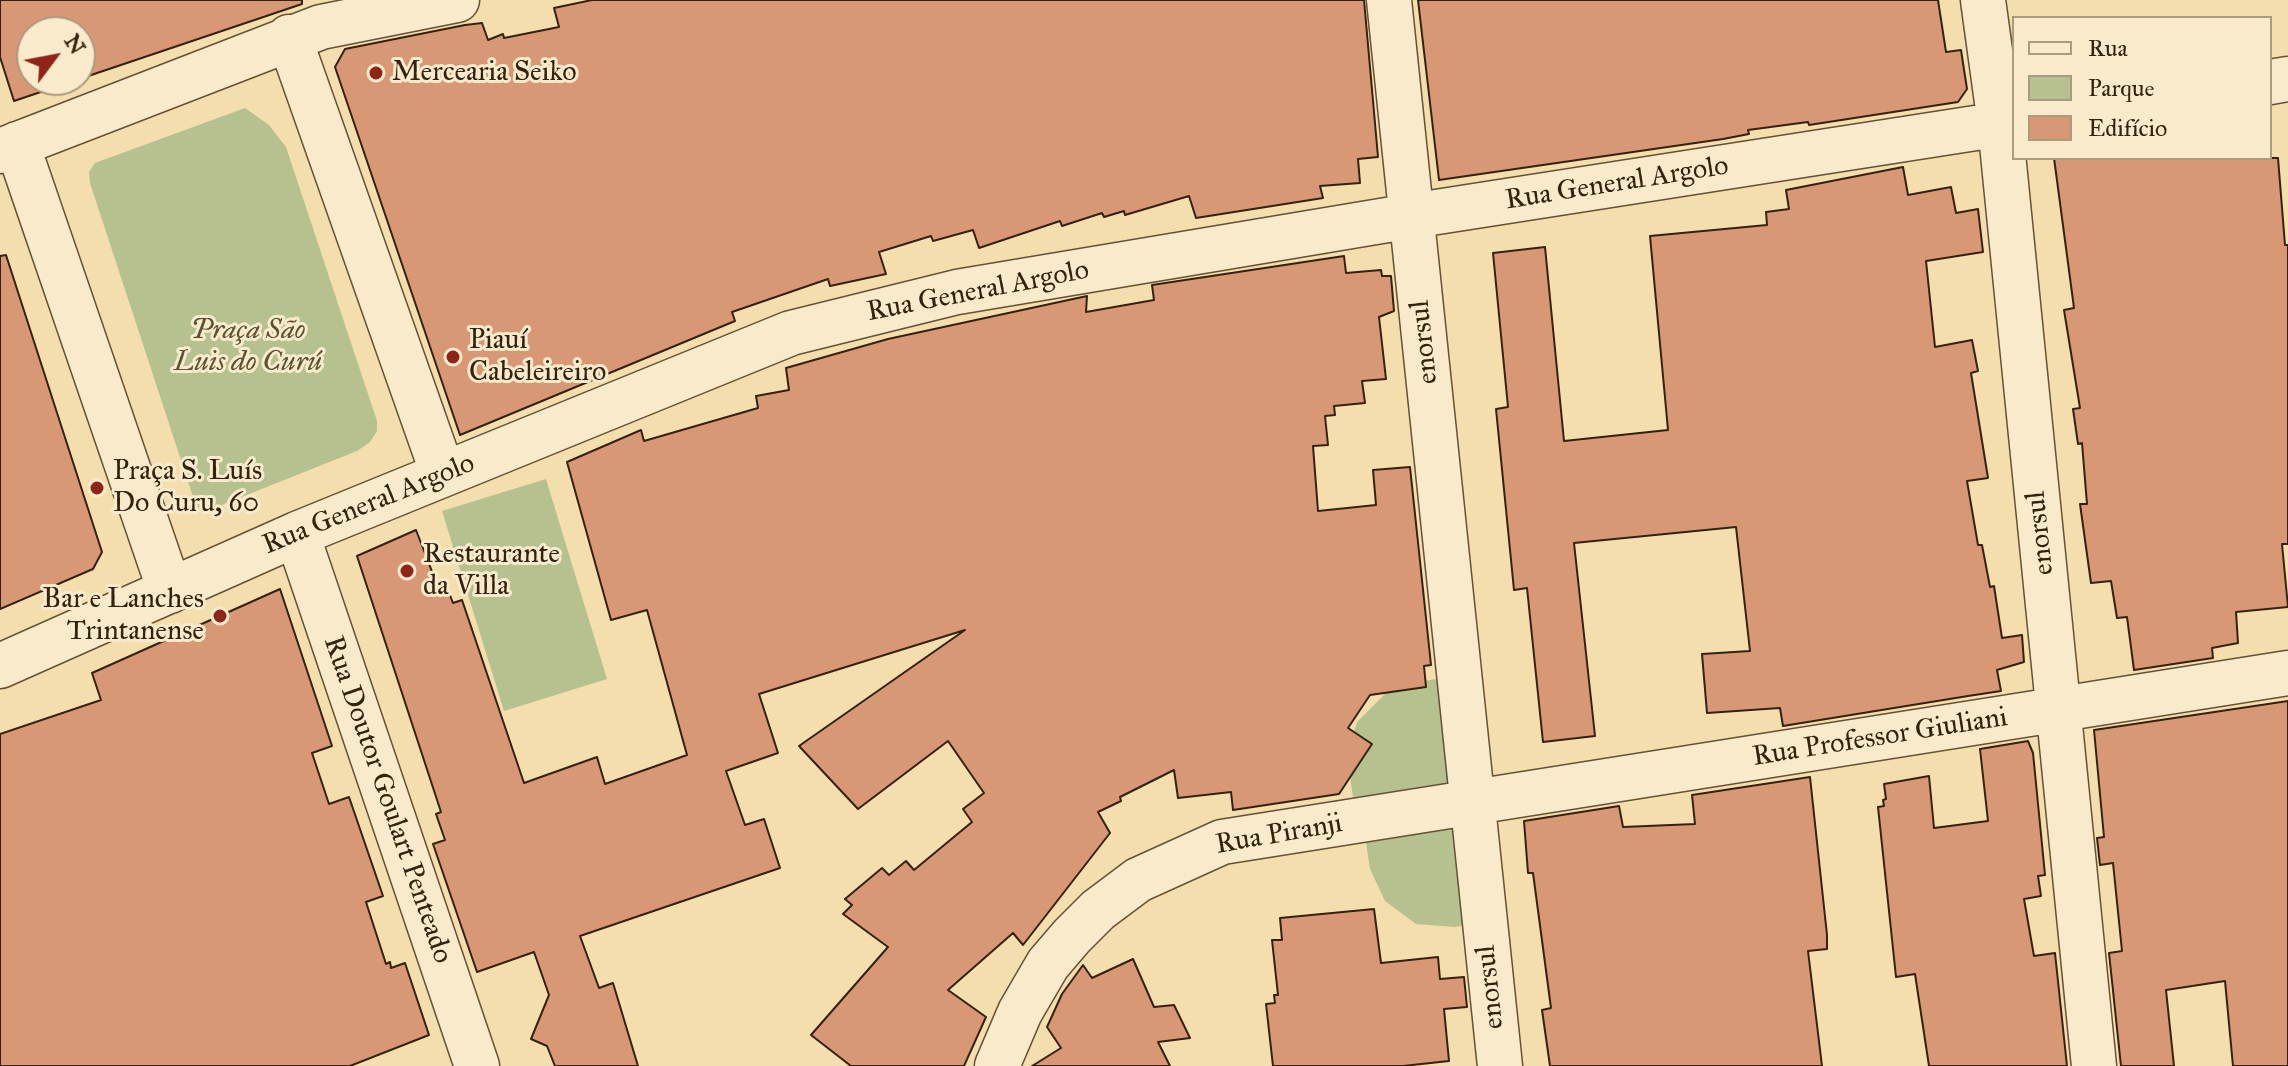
<!DOCTYPE html>
<meta charset="utf-8">
<style>
body{margin:0}
#map{position:relative;width:2288px;height:1066px;overflow:hidden;background:#f4deae;font-family:"IM FELL Great Primer",serif}
canvas{display:block}
.legend{position:absolute;left:2012px;top:16px;width:260px;height:144px;box-sizing:border-box;background:#f8eaca;border:2px solid #aa9a7e;margin:0;padding:10px 14px;list-style:none;font-size:24px;color:#35220d}
.legend li{display:flex;align-items:center;gap:16px;height:40px}
.legend b{width:40px;border:2px solid #aa9a7e}
.north{position:absolute;left:16px;top:16px;width:80px;height:80px;box-sizing:border-box;background:#f8eaca;border:2px solid #aa9a7e;border-radius:50%;rotate:58deg;font-size:22px;font-weight:700;line-height:32px;text-align:center;color:#35220d}
.north::after{content:'';display:block;margin:auto;width:28px;height:36px;background:#8f2418;clip-path:polygon(50% 0,100% 100%,50% 72%,0 100%)}
</style>
<div id="map">
<canvas width="2288" height="1066"></canvas>
<ul class="legend">
<li><b style="height:10px;background:#f8eaca"></b>Rua</li>
<li><b style="height:22px;background:#b5c290"></b>Parque</li>
<li><b style="height:22px;background:#d89876"></b>Edifício</li>
</ul>
<div class="north">N</div>
</div>
<script>
const ctx = document.querySelector('canvas').getContext('2d');
ctx.lineJoin = 'round';
function paint(path, color) { ctx.fillStyle = color; ctx.fill(path, 'evenodd'); }
const poly = rows => new Path2D(rows.map(r => 'M' + r).join(''));
function trace(path, color, width, dash) { ctx.strokeStyle = color; ctx.lineWidth = width; ctx.lineCap = dash ? 'butt' : 'round'; ctx.setLineDash(dash || []); ctx.stroke(path); }
function write(font, color, halo, rows, align = 'center') {
  ctx.font = font + ' "IM FELL Great Primer",serif'; ctx.lineWidth = 6; ctx.setLineDash([]); ctx.textBaseline = 'middle'; ctx.strokeStyle = halo; ctx.fillStyle = color; for (const [text, x, y, turn = 0] of rows) {
    ctx.save(); ctx.translate(x, y); ctx.rotate((+turn || 0) * Math.PI / 180); ctx.textAlign = isNaN(turn) ? turn : align; if (halo) ctx.strokeText(text, 0, 0); ctx.fillText(text, 0, 0); ctx.restore();
  }
}
paint(poly([
 [245,108,269,125,286,147,377,421,377,431,370,442,357,451,204,512,196,506,90,183,89,172,95,163],
 [546,479,607,679,504,711,442,511],
 [1451,677,1464,787,1354,804,1347,756,1357,722,1385,694,1415,682],
 [1468,820,1480,923,1454,927,1416,924,1385,901,1370,869,1365,836]
]), '#b5c290');
const building = poly([
 [0,0,302,0,302,4,14,101,0,57,0,0],
 [32,32,80,32,80,80,32,80,32,32],
 [592,0,1364,0,1378,157,1358,159,1360,183,1320,186,1323,198,1196,218,1189,196,1125,215,1124,211,1104,217,1102,213,1062,226,1060,221,979,248,973,230,933,241,931,236,879,252,886,274,830,286,828,279,732,312,735,321,460,435,335,67,345,49,465,25,482,23,488,40,503,34,504,38,559,27,554,8,592,0],
 [1418,0,1938,0,1946,52,1961,50,1967,89,1958,102,1809,125,1808,122,1748,130,1749,134,1723,139,1439,180,1418,0],
 [2054,158,2278,158,2285,245,2288,245,2288,544,2282,544,2288,607,2236,612,2238,643,2212,648,2213,658,2134,670,2127,617,2117,618,2111,581,2091,583,2080,504,2087,504,2082,443,2078,444,2073,409,2080,408,2064,310,2074,308,2054,158],
 [1903,167,1908,195,1951,187,1956,213,1978,209,1983,252,1926,261,1935,347,1972,340,1978,371,1971,373,1988,478,1967,481,1978,545,1982,545,1990,587,1994,586,2002,638,2022,635,2024,662,1997,670,2001,691,1968,696,1783,726,1780,708,1707,713,1702,654,1750,651,1736,527,1574,543,1595,736,1543,742,1527,588,1514,590,1496,409,1508,407,1493,253,1545,247,1564,441,1668,430,1650,236,1767,225,1766,212,1789,209,1786,190,1903,167],
 [6,255,102,552,93,569,0,609,0,256,6,255],
 [1344,256,1346,273,1381,270,1382,276,1391,276,1394,311,1379,317,1386,379,1362,381,1365,403,1334,406,1335,415,1325,416,1328,445,1313,446,1318,511,1376,505,1373,470,1410,467,1431,665,1424,666,1426,687,1370,695,1348,728,1372,744,1339,794,1233,810,1231,792,1178,798,1174,770,1120,797,1121,801,1098,812,1110,833,1023,945,1013,933,948,990,986,1017,964,1066,851,1066,811,1035,888,947,843,914,852,905,845,899,882,868,889,875,906,861,914,870,972,822,963,809,984,793,948,741,858,809,799,746,965,630,759,694,778,753,726,771,745,825,764,819,780,868,580,936,599,988,613,983,638,1066,555,1066,547,1046,531,1039,549,995,534,952,477,972,433,844,445,840,436,814,441,812,357,556,416,530,438,587,446,585,453,603,462,600,524,783,597,757,605,784,687,755,647,610,611,620,567,462,641,430,644,441,758,408,756,396,789,390,786,368,888,339,1087,296,1086,312,1154,300,1152,285,1344,256],
 [280,589,332,746,312,753,329,804,349,797,383,896,366,902,386,964,390,962,391,968,405,963,429,1035,350,1066,0,1066,0,734,101,700,92,673,280,589],
 [2288,701,2288,1066,2233,1066,2225,981,2166,990,2174,1066,2121,1066,2109,953,2122,951,2113,863,2100,865,2097,838,2104,837,2094,730,2288,701],
 [2028,741,2033,753,2045,875,2038,876,2041,896,2024,899,2034,956,2055,953,2067,1066,1929,1066,1915,974,1896,977,1878,807,1884,806,1883,800,1886,799,1884,784,1929,776,1934,828,1988,821,1980,749,2028,741],
 [1810,777,1827,935,1827,949,1808,951,1822,1066,1550,1066,1542,1010,1551,1008,1533,873,1528,873,1524,821,1619,806,1623,827,1695,824,1692,795,1810,777],
 [1374,909,1381,963,1438,957,1440,979,1464,977,1467,1007,1444,1009,1449,1061,1403,1066,1273,1066,1266,1004,1275,1003,1274,995,1278,995,1272,940,1282,940,1280,918,1374,909],
 [1133,959,1154,1007,1174,1005,1190,1038,1158,1042,1170,1066,1032,1066,1061,1048,1047,1027,1062,994,1083,965,1092,978,1133,959]
]);
paint(building, '#d89876');
trace(building, '#35220d', 2);
const minor = poly([
 [1389,0,1500,1066],
 [1983,0,2000,124,2094,1066],
 [289,37,443,474],
 [2270,82,2288,79],
 [17,144,170,591],
 [0,151,321,27,457,0],
 [297,534,477,1066],
 [0,666,297,534,791,333,957,292,1411,216,2014,122],
 [997,1066,1020,1012,1048,964,1072,936,1098,910,1138,880,1222,842,2288,673]
]);
trace(minor, '#655135', 47);
trace(minor, '#f8eaca', 44);
for (const [x, y, r, color] of [
 [376,73,8,"#8f2418"],
 [453,357,8,"#8f2418"],
 [97,488,8,"#8f2418"],
 [407,571,8,"#8f2418"],
 [220,616,8,"#8f2418"]
]) { const dot = new Path2D(); dot.arc(x, y, r, 0, 2 * Math.PI); ctx.fillStyle = color; ctx.fill(dot); trace(dot, '#f8eaca', 3); }
write('28px', '#35220d', '#f8eaca', [
 ["Mercearia Seiko",392,73],
 ["Piauí",469,341],
 ["Cabeleireiro",469,373],
 ["Praça S. Luís",113,472],
 ["Do Curu, 60",113,504],
 ["Restaurante",423,555],
 ["da Villa",423,587],
 ["Bar e Lanches",204,600,"right"],
 ["Trintanense",204,632,"right"]
], 'left');
write('28px', '#35220d', '#f8eaca', [
 ["Rua General Argolo",1617,184,-9],
 ["Rua General Argolo",978,292,-11],
 ["enorsul",1425,342,-96],
 ["Rua General Argolo",369,505,-22],
 ["enorsul",2041,533,-96],
 ["Rua Professor Giuliani",1880,738,-9],
 ["Rua Doutor Goulart Penteado",387,800,71],
 ["Rua Piranji",1279,835,-10],
 ["enorsul",1491,987,-96]
]);
write('italic 28px', '#5b5234', '#f8eaca', [
 ["Praça São",248,331],
 ["Luis do Curú",248,363]
]);
</script>
